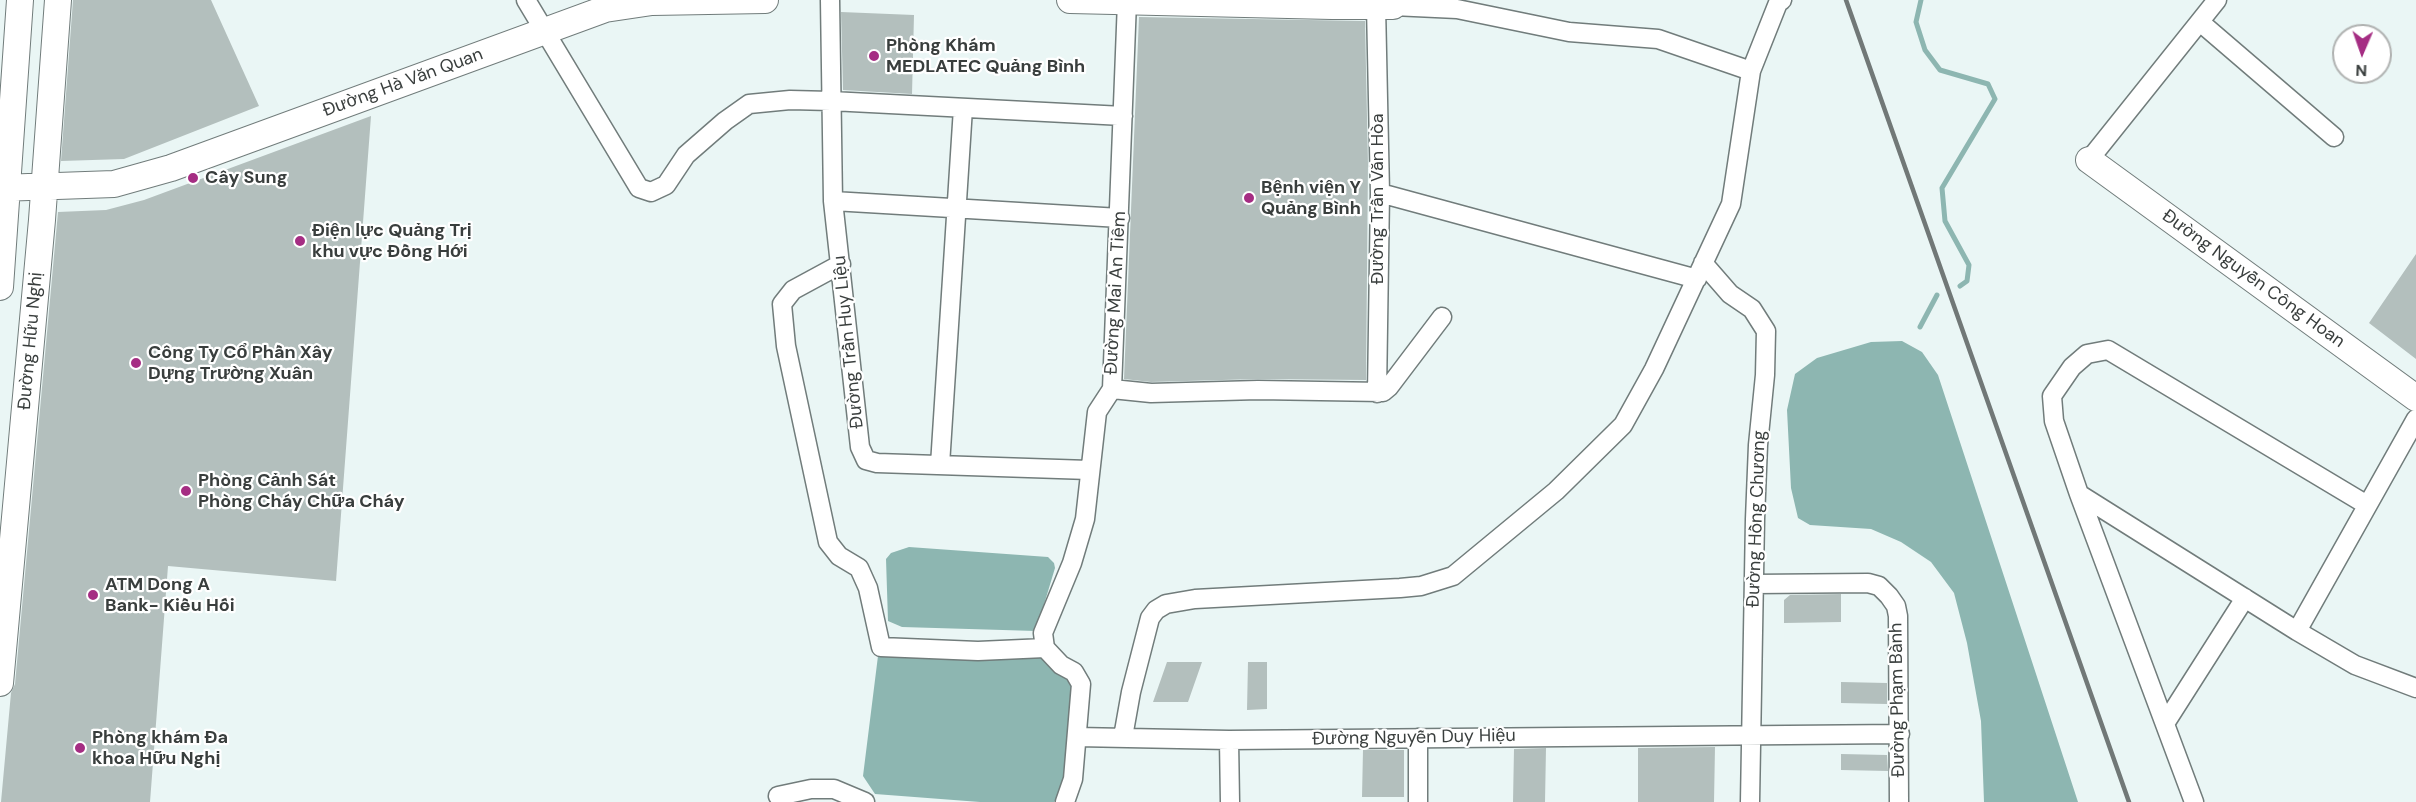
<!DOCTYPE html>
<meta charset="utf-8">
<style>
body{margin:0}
#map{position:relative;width:2416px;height:802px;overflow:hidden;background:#eaf6f5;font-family:"DM Sans",sans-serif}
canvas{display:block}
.north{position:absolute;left:2332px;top:24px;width:60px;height:60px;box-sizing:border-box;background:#fff;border:2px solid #b0b2b1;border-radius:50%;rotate:182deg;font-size:16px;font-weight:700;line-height:24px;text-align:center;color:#393e3d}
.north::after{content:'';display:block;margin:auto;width:21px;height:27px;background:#a52d83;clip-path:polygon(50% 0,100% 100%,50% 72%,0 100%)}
</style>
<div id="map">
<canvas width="2416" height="802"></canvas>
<div class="north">N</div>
</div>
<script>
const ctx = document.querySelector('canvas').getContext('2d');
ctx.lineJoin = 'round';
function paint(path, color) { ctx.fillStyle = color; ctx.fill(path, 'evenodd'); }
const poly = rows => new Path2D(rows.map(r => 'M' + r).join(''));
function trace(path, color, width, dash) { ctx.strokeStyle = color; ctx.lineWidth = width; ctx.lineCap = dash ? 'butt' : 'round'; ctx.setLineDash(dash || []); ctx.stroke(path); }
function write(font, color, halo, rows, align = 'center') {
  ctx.font = font + ' "DM Sans",sans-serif'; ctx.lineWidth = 4.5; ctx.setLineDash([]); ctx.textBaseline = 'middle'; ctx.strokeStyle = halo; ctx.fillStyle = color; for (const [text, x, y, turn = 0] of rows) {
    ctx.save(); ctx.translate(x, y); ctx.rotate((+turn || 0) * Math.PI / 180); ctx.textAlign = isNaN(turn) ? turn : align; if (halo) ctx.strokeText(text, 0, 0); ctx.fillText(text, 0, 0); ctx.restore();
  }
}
paint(poly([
 [1902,341,1922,352,1938,375,2078,802,1984,802,1981,721,1967,643,1954,593,1931,562,1901,542,1871,529,1810,525,1798,518,1791,488,1787,410,1795,374,1817,358,1871,342],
 [909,547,1048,557,1054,563,1055,568,1036,631,902,627,888,621,886,559,891,553],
 [878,656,1047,657,1076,681,1072,742,1062,793,1054,802,980,802,875,794,863,776]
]), '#8db6b1');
trace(poly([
 [1921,0,1916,22,1925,50,1940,70,1988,84,1995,99,1942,188,1945,221,1969,265,1967,281,1960,286],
 [1920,327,1937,295]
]), '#8db6b1', 5);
paint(poly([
 [73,0,211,0,259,106,124,159,61,161],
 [841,12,914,15,912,94,843,90],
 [1139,17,1365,21,1368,164,1366,380,1258,379,1151,382,1124,379],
 [371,116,336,581,168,566,150,802,1,802,11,693,15,684,58,212,106,210,144,200],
 [2416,254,2416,359,2369,323],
 [1841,594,1841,622,1784,623,1784,600,1790,595],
 [1167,662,1202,662,1188,702,1153,702],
 [1248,662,1267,662,1267,709,1247,710],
 [1841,682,1887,683,1887,704,1841,703],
 [1715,747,1714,802,1638,802,1638,748],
 [1546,748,1545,802,1513,802,1514,749],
 [1363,750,1404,750,1404,797,1362,797],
 [1841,754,1887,755,1888,771,1841,770]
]), '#b3bfbd');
const street = poly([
 [526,0,639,188,651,192,666,185,686,155,725,121,749,104,790,100,831,101,1123,116],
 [830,0,833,201,860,447,866,460,877,463,1089,470],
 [1376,6,1380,193,1377,393],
 [1393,6,1457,9,1569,32,1658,39,1751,71],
 [2200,22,2334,137],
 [2089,160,2217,0],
 [1380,193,1697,279],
 [833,201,1120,218],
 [1703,263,1730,294,1752,309,1766,331,1765,375,1758,445,1755,519,1750,802],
 [841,264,793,290,782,304,786,346,828,542,839,556,859,568,868,588,881,647,978,651,1045,648],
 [1112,389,1151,393,1258,390,1383,392,1389,387,1442,317],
 [940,465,963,108],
 [2079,494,2297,631,2355,665,2416,688],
 [1754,584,1868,583,1879,586,1889,596,1896,606,1898,616,1899,802],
 [2297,631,2416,419],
 [2166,722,2245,598],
 [1077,737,1229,740,1900,734],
 [1123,737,1131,692,1150,618,1156,610,1166,604,1195,599,1400,588,1421,586,1453,576,1556,491,1623,425,1654,369,1731,204,1751,71,1778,3,1782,0],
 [1229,740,1230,802],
 [778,796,811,789,834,789,865,802],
 [1065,802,1073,779,1081,684,1074,672,1061,665,1045,648,1043,633,1072,563,1085,519,1097,412,1112,389,1127,1],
 [1418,802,1418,738],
 [2194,802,2079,494,2054,421,2052,396,2072,367,2087,354,2108,350,2367,505]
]);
const secondary = poly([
 [1070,0,1332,6,1393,6,1394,0],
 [2089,160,2416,398],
 [0,188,114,184,171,168,605,9,652,2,765,0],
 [0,287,20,0],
 [0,683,42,220,58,0]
]);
trace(street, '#717c7b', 21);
trace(secondary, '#717c7b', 28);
trace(street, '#fff', 18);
trace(secondary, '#fff', 26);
trace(poly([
 [1846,0,2129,802]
]), '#717877', 4.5);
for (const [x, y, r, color] of [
 [874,56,6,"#a52d83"],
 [193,178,6,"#a52d83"],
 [1249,198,6,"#a52d83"],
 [300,241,6,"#a52d83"],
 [136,363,6,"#a52d83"],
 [186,491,6,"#a52d83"],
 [93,595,6,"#a52d83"],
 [80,748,6,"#a52d83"]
]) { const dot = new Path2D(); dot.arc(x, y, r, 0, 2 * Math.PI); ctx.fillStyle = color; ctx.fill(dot); trace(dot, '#fff', 2); }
write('bold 18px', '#393e3d', '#fff', [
 ["Phòng Khám",886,46],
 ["MEDLATEC Quảng Bình",886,67],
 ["Cây Sung",205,178],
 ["Bệnh viện Y",1261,188],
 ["Quảng Bình",1261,209],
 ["Điện lực Quảng Trị",312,231],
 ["khu vực Đồng Hới",312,252],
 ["Công Ty Cổ Phần Xây",148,353],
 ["Dựng Trường Xuân",148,374],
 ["Phòng Cảnh Sát",198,481],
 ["Phòng Cháy Chữa Cháy",198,502],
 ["ATM Dong A",105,585],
 ["Bank- Kiều Hối",105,606],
 ["Phòng khám Đa",92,738],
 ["khoa Hữu Nghị",92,759]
], 'left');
write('18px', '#393e3d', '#fff', [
 ["Đường Hà Văn Quan",403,83,-20],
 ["Đường Trần Văn Hòa",1378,199,-90],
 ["Đường Nguyễn Công Hoan",2253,279,36],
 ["Đường Mai An Tiêm",1116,293,-87],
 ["Đường Hữu Nghị",31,341,-85],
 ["Đường Trần Huy Liệu",849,342,-96],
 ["Đường Hồng Chương",1757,519,-88],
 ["Đường Phạm Bành",1898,700,-91],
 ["Đường Nguyễn Duy Hiệu",1414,738,-1]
]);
</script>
